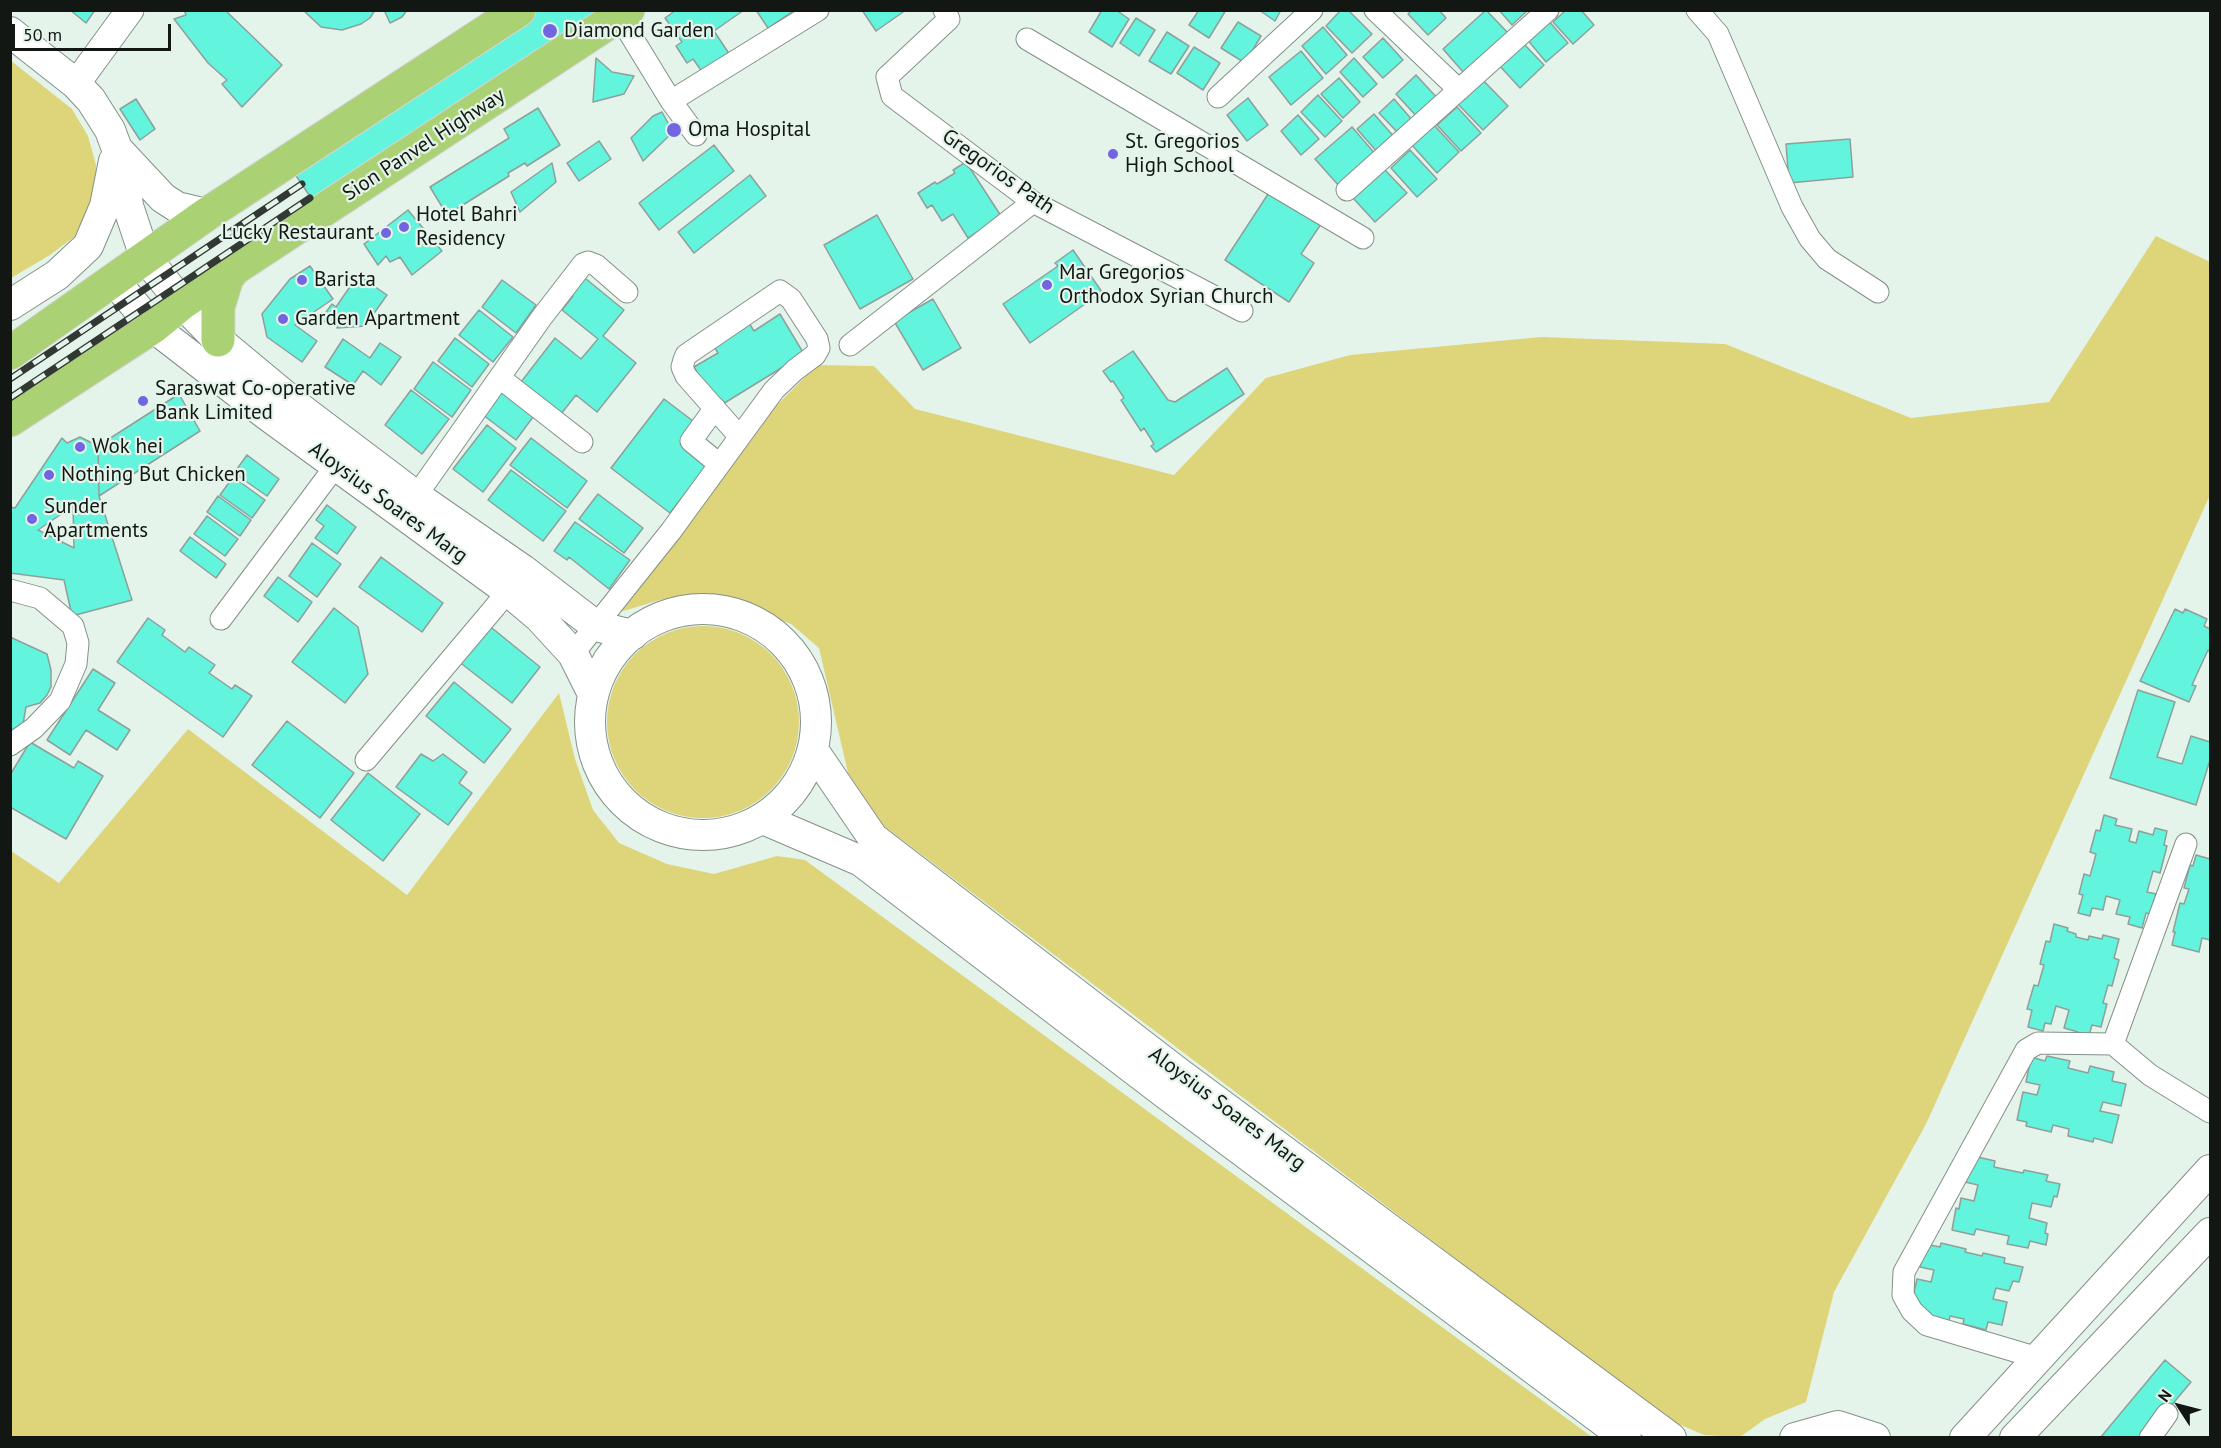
<!DOCTYPE html>
<style>
body{margin:0}
#map{position:relative;width:2221px;height:1448px;overflow:hidden;background:#e5f4ea;font-family:"PT Sans",sans-serif}
canvas{display:block}
.frame{position:absolute;inset:0;border:12px solid #121714;pointer-events:none}
.north{position:absolute;left:2149px;top:1376px;width:60px;height:60px;-webkit-text-stroke:4px #e5f4ea;paint-order:stroke;rotate:306deg;font-size:16px;font-weight:700;line-height:24px;text-align:center;color:#121714}
.north::after{content:'';display:block;margin:auto;width:21px;height:27px;background:#121714;clip-path:polygon(50% 0,100% 100%,50% 72%,0 100%)}
.scale{position:absolute;left:12px;top:24px;width:159px;height:27px;box-sizing:border-box;border:3px solid #121714;border-top:0;padding-left:8px;font-size:18px;line-height:21px;white-space:nowrap;color:#121714;-webkit-text-stroke:4px #e5f4ea;paint-order:stroke}
</style>
<div id="map">
<canvas width="2221" height="1448"></canvas>
<div class="frame"></div>
<div class="north">N</div>
<div class="scale">50 m</div>
</div>
<script>
const ctx = document.querySelector('canvas').getContext('2d');
ctx.lineJoin = 'round';
function paint(path, color) { ctx.fillStyle = color; ctx.fill(path, 'evenodd'); }
const poly = rows => new Path2D(rows.map(r => 'M' + r).join(''));
function trace(path, color, width, dash) { ctx.strokeStyle = color; ctx.lineWidth = width; ctx.lineCap = dash ? 'butt' : 'round'; ctx.setLineDash(dash || []); ctx.stroke(path); }
function write(font, color, halo, rows, align = 'center') {
  ctx.font = font + ' "PT Sans",sans-serif'; ctx.lineWidth = 4.5; ctx.setLineDash([]); ctx.textBaseline = 'middle'; ctx.strokeStyle = halo; ctx.fillStyle = color; for (const [text, x, y, turn = 0] of rows) {
    ctx.save(); ctx.translate(x, y); ctx.rotate((+turn || 0) * Math.PI / 180); ctx.textAlign = isNaN(turn) ? turn : align; if (halo) ctx.strokeText(text, 0, 0); ctx.fillText(text, 0, 0); ctx.restore();
  }
}
paint(poly([
 [10,60,72,109,88,136,96,165,97,196,75,236,50,255,11,278],
 [2156,236,2210,262,2210,495,1926,1124,1834,1292,1806,1402,1765,1419,1740,1437,1704,1435,1669,1420,884,826,848,773,819,648,791,624,718,595,660,600,620,612,773,409,817,365,874,366,915,409,1174,475,1266,378,1350,355,1541,337,1725,344,1911,418,2049,402],
 '607 722a96 96 0 1 1 192 0a96 96 0 1 1-192 0Z',
 [559,693,575,759,593,810,619,843,667,864,714,874,777,856,805,860,1592,1437,11,1437,11,851,59,883,188,729,407,895]
]), '#ded47a');
const building = poly([
 [70,10,95,10,86,23,70,10],
 [184,10,225,10,282,65,242,107,222,84,227,80,208,63,174,19,186,15,184,10],
 [303,10,375,10,370,18,361,24,342,30,321,27,303,10],
 [384,10,407,10,402,17,390,23,384,10],
 [517,10,638,10,326,220,288,164,517,10],
 [676,10,744,10,714,31,730,55,703,73,693,59,687,63,676,46,682,42,665,18,676,10],
 [756,10,795,10,768,28,756,10],
 [862,10,906,10,876,31,862,10],
 [1102,10,1116,10,1129,19,1112,47,1089,32,1102,10],
 [1199,10,1226,10,1209,38,1189,25,1199,10],
 [1259,10,1281,10,1275,21,1259,10],
 [1341,10,1348,10,1372,34,1352,53,1326,26,1341,10],
 [1412,10,1439,10,1446,18,1428,35,1408,14,1412,10],
 [1486,10,1508,33,1464,73,1443,49,1486,10],
 [1499,10,1528,10,1512,25,1499,10],
 [1566,10,1581,10,1594,25,1573,44,1553,22,1566,10],
 [1136,18,1155,30,1139,56,1120,43,1136,18],
 [1547,19,1568,43,1546,62,1526,38,1547,19],
 [1238,22,1261,36,1245,63,1221,48,1238,22],
 [1323,27,1347,55,1326,74,1302,46,1323,27],
 [1167,32,1189,46,1171,74,1149,61,1167,32],
 [1383,38,1403,60,1383,78,1363,57,1383,38],
 [1522,42,1544,65,1520,88,1498,64,1522,42],
 [1194,47,1220,63,1203,90,1177,73,1194,47],
 [1301,51,1323,78,1291,105,1269,77,1301,51],
 [596,58,612,72,634,76,624,94,593,102,596,58],
 [1354,58,1377,84,1363,97,1340,72,1354,58],
 [1416,75,1440,101,1419,119,1396,94,1416,75],
 [1480,77,1508,106,1483,130,1455,101,1480,77],
 [1339,78,1360,102,1343,118,1321,94,1339,78],
 [1318,95,1342,121,1325,137,1301,112,1318,95],
 [1248,98,1268,125,1247,141,1227,115,1248,98],
 [136,99,155,129,140,140,120,109,136,99],
 [1394,99,1414,122,1400,135,1379,113,1394,99],
 [1457,107,1481,133,1461,151,1437,125,1457,107],
 [538,108,560,145,527,166,525,163,508,173,509,176,447,215,430,187,509,138,504,129,538,108],
 [662,112,673,132,643,161,631,138,653,116,662,112],
 [1374,114,1396,139,1379,154,1357,129,1374,114],
 [1298,115,1319,139,1301,155,1281,131,1298,115],
 [1433,124,1459,152,1437,173,1411,144,1433,124],
 [1352,127,1377,156,1340,187,1315,159,1352,127],
 [1850,139,1853,177,1789,183,1786,144,1850,139],
 [599,141,611,159,579,181,567,163,599,141],
 [714,145,734,171,659,230,639,203,714,145],
 [1410,150,1437,179,1417,197,1391,168,1410,150],
 [966,162,1001,216,968,238,953,214,942,221,932,205,927,208,918,193,935,182,937,184,955,173,953,170,966,162],
 [552,163,556,182,520,212,511,192,552,163],
 [1385,170,1407,193,1375,222,1353,198,1385,170],
 [750,175,766,196,694,253,678,232,750,175],
 [1272,188,1323,221,1301,254,1314,263,1289,302,1225,260,1272,188],
 [408,210,442,251,412,275,400,257,390,262,386,256,378,265,364,244,408,210],
 [877,215,913,279,860,309,824,245,877,215],
 [1073,250,1102,292,1030,343,1003,304,1058,266,1055,263,1073,250],
 [310,266,333,299,295,325,317,341,302,362,267,337,262,314,290,279,310,266],
 [580,274,624,310,603,336,636,363,597,412,576,395,561,414,521,382,555,338,581,359,598,339,562,310,573,296,567,291,580,274],
 [358,275,387,295,365,326,337,328,337,321,334,316,329,325,321,319,332,304,336,307,358,275],
 [502,280,536,305,516,333,482,307,502,280],
 [933,299,961,348,923,370,894,321,933,299],
 [479,310,513,337,493,362,459,335,479,310],
 [780,314,804,354,718,407,694,367,718,353,713,345,749,323,754,331,780,314],
 [455,338,489,364,472,387,438,361,455,338],
 [343,339,370,358,380,343,401,357,381,385,363,371,353,385,325,367,343,339],
 [1133,351,1168,400,1175,402,1227,368,1244,394,1156,452,1151,446,1154,444,1144,428,1141,431,1121,400,1124,398,1113,381,1111,382,1103,371,1133,351],
 [433,362,471,390,452,417,414,389,433,362],
 [504,388,536,413,516,440,483,415,504,388],
 [411,390,449,419,422,454,385,425,411,390],
 [179,394,200,431,99,496,98,446,179,394],
 [664,399,697,424,710,462,670,513,611,468,664,399],
 [487,425,516,448,483,492,453,469,487,425],
 [80,437,98,446,99,496,132,600,72,616,64,580,10,573,10,507,15,508,62,438,67,443,80,437],
 [73,506,74,548,38,530,73,506],
 [531,438,587,481,567,508,510,465,531,438],
 [247,455,279,479,267,496,234,473,247,455],
 [511,470,566,511,543,541,488,500,511,470],
 [233,477,265,500,252,518,220,495,233,477],
 [598,494,643,528,624,553,579,519,598,494],
 [218,496,251,520,240,536,207,512,218,496],
 [327,505,356,527,337,554,315,538,324,526,316,520,327,505],
 [207,516,238,539,225,556,194,534,207,516],
 [575,522,630,560,609,589,569,557,567,560,554,551,575,522],
 [190,537,226,564,216,578,180,551,190,537],
 [312,543,341,564,317,597,289,576,312,543],
 [381,557,443,603,422,632,359,587,381,557],
 [278,577,312,602,298,622,264,596,278,577],
 [334,608,358,627,368,674,345,703,292,662,334,608],
 [2175,609,2183,613,2185,609,2207,619,2204,626,2210,629,2210,652,2208,650,2192,685,2196,686,2189,702,2140,681,2175,609],
 [148,618,165,630,162,635,185,652,189,647,215,665,209,673,232,689,235,685,252,696,223,737,117,662,148,618],
 [487,624,540,667,512,703,458,661,487,624],
 [10,637,47,654,51,670,51,687,47,695,40,703,26,707,22,730,10,737,10,637],
 [93,669,115,683,98,710,130,730,117,750,86,730,70,755,47,740,93,669],
 [454,682,511,729,484,763,426,716,454,682],
 [2138,690,2175,702,2157,757,2182,764,2191,736,2210,742,2210,760,2196,805,2110,778,2138,690],
 [287,721,354,773,320,818,252,765,287,721],
 [30,742,74,768,78,761,103,776,66,839,10,807,10,775,30,742],
 [421,754,433,761,443,754,467,772,459,783,472,793,448,825,396,787,421,754],
 [368,773,420,814,383,861,331,820,368,773],
 [2104,815,2117,819,2115,825,2132,829,2129,841,2136,843,2139,831,2153,835,2155,828,2167,831,2164,845,2167,846,2160,873,2153,871,2147,892,2156,894,2150,914,2146,913,2142,928,2128,924,2130,917,2116,914,2120,900,2106,896,2103,910,2092,908,2090,916,2078,913,2083,895,2079,894,2084,874,2090,876,2096,854,2090,852,2096,830,2100,831,2104,815],
 [2196,855,2210,859,2210,940,2202,938,2199,952,2172,945,2175,932,2173,932,2180,903,2184,904,2189,889,2184,888,2190,865,2193,866,2196,855],
 [2054,924,2068,928,2067,931,2076,934,2076,937,2088,940,2089,936,2102,939,2103,935,2119,939,2114,958,2119,960,2112,986,2108,985,2103,1003,2107,1004,2101,1027,2092,1025,2087,1042,2076,1039,2078,1032,2064,1028,2069,1010,2056,1006,2051,1024,2045,1023,2043,1031,2028,1027,2032,1010,2027,1009,2034,985,2038,986,2044,965,2040,964,2046,941,2050,942,2054,924],
 [2047,1056,2070,1061,2068,1068,2088,1073,2090,1066,2114,1072,2112,1081,2126,1084,2121,1106,2103,1102,2100,1111,2119,1115,2112,1143,2094,1138,2093,1142,2068,1136,2069,1129,2053,1125,2051,1132,2026,1126,2027,1122,2017,1120,2023,1092,2037,1095,2040,1085,2026,1082,2031,1057,2045,1061,2047,1056],
 [1969,1155,1995,1161,1994,1167,2023,1173,2024,1170,2048,1175,2046,1181,2060,1184,2057,1197,2054,1196,2051,1207,2032,1203,2029,1218,2047,1223,2045,1233,2048,1234,2046,1245,2030,1241,2028,1248,2007,1244,2009,1236,1976,1229,1974,1235,1952,1230,1956,1208,1959,1209,1961,1198,1974,1201,1978,1185,1965,1182,1969,1155],
 [1941,1243,1966,1249,1965,1252,1982,1256,1983,1253,2005,1258,2004,1263,2023,1267,2019,1282,2013,1281,2009,1291,1996,1288,1993,1299,2007,1302,2002,1325,1988,1322,1986,1330,1963,1324,1964,1319,1950,1316,1949,1321,1921,1315,1911,1306,1917,1279,1931,1282,1934,1270,1920,1267,1925,1244,1940,1247,1941,1243],
 [2165,1360,2191,1382,2144,1438,2100,1438,2165,1360]
]);
paint(building, '#62f4dc');
trace(building, '#8ea09c', 1.5);
const minor = poly([
 [944,10,949,19,887,77,892,96,1033,202,1242,311],
 [1375,10,1459,90],
 [1697,10,1718,34,1792,207,1810,239,1827,259,1878,292],
 [619,16,671,101],
 [1027,39,1363,238],
 [1218,97,1312,10],
 [696,135,671,101,818,10],
 [1347,190,1548,10],
 [850,345,1033,202],
 [500,378,582,442],
 [715,408,691,441,719,464],
 [409,506,542,317,583,264,588,262,596,265,627,292],
 [10,590,40,598,73,626,78,643,76,664,60,701,34,728,10,745],
 [221,619,343,456],
 [573,654,671,531,774,390,795,370,815,355,819,348,817,339,791,299,780,291,686,355,684,360,682,367,686,376,739,436],
 [366,760,495,607,515,581],
 [2186,844,2113,1044,2150,1075,2210,1112],
 [2038,1358,1927,1325,1912,1311,1903,1295,1904,1272,2026,1050,2038,1043,2113,1044],
 [2150,1438,2167,1414]
]);
const tertiary = poly([
 [76,84,130,10]
]);
const secondary = poly([
 [10,32,76,84,91,100,110,130,117,149,125,183,128,206,145,257,182,303,218,340,301,409,416,496,523,570,596,626,632,635],
 [119,151,163,198,177,207,207,214],
 [113,279,153,327,267,415,508,591,539,617,573,654,593,694],
 [10,305,57,275,88,246,105,206,114,161],
 '590 722a113 113 0 1 1 226 0a113 113 0 1 1-226 0Z',
 [813,750,873,838,1180,1074,1671,1438],
 [763,819,861,861,1166,1094,1626,1438],
 [1795,1438,1838,1426,1875,1438],
 [1965,1438,2210,1170],
 [2015,1438,2210,1233]
]);
const trunk = poly([
 [218,340,218,307,227,278,234,269],
 [10,353,207,214,519,10],
 [10,420,153,327,182,303,628,10]
]);
trace(minor, '#849187', 23);
trace(tertiary, '#849187', 29);
trace(secondary, '#849187', 32);
trace(trunk, '#d4d5d5', 35);
trace(minor, '#fff', 21);
trace(tertiary, '#fff', 27);
trace(secondary, '#fff', 30);
trace(trunk, '#aad274', 33);
const rail = poly([
 [10,379,302,184],
 [10,398,310,198]
]);
trace(rail, '#323935', 7);
trace(rail, '#e5f4ea', 4.5, [14]);
for (const [x, y, r, color] of [
 [550,31,8,"#7265df"],
 [674,130,8,"#7265df"],
 [1113,154,6,"#7265df"],
 [404,227,6,"#7265df"],
 [386,233,6,"#7265df"],
 [302,280,6,"#7265df"],
 [1047,285,6,"#7265df"],
 [283,319,6,"#7265df"],
 [143,401,6,"#7265df"],
 [80,447,6,"#7265df"],
 [49,475,6,"#7265df"],
 [32,519,6,"#7265df"]
]) { const dot = new Path2D(); dot.arc(x, y, r, 0, 2 * Math.PI); ctx.fillStyle = color; ctx.fill(dot); trace(dot, '#e5f4ea', 2); }
write('21px', '#121714', '#e5f4ea', [
 ["Diamond Garden",564,31],
 ["Oma Hospital",688,130],
 ["St. Gregorios",1125,142],
 ["High School",1125,166],
 ["Hotel Bahri",416,215],
 ["Residency",416,239],
 ["Lucky Restaurant",374,233,"right"],
 ["Mar Gregorios",1059,273],
 ["Orthodox Syrian Church",1059,297],
 ["Barista",314,280],
 ["Garden Apartment",295,319],
 ["Saraswat Co-operative",155,389],
 ["Bank Limited",155,413],
 ["Wok hei",92,447],
 ["Nothing But Chicken",61,475],
 ["Sunder",44,507],
 ["Apartments",44,531]
], 'left');
write('21px', '#121714', '#e5f4ea', [
 ["Sion Panvel Highway",424,145,-33],
 ["Gregorios Path",998,172,35],
 ["Aloysius Soares Marg",388,503,36],
 ["Aloysius Soares Marg",1227,1109,37]
]);
</script>
